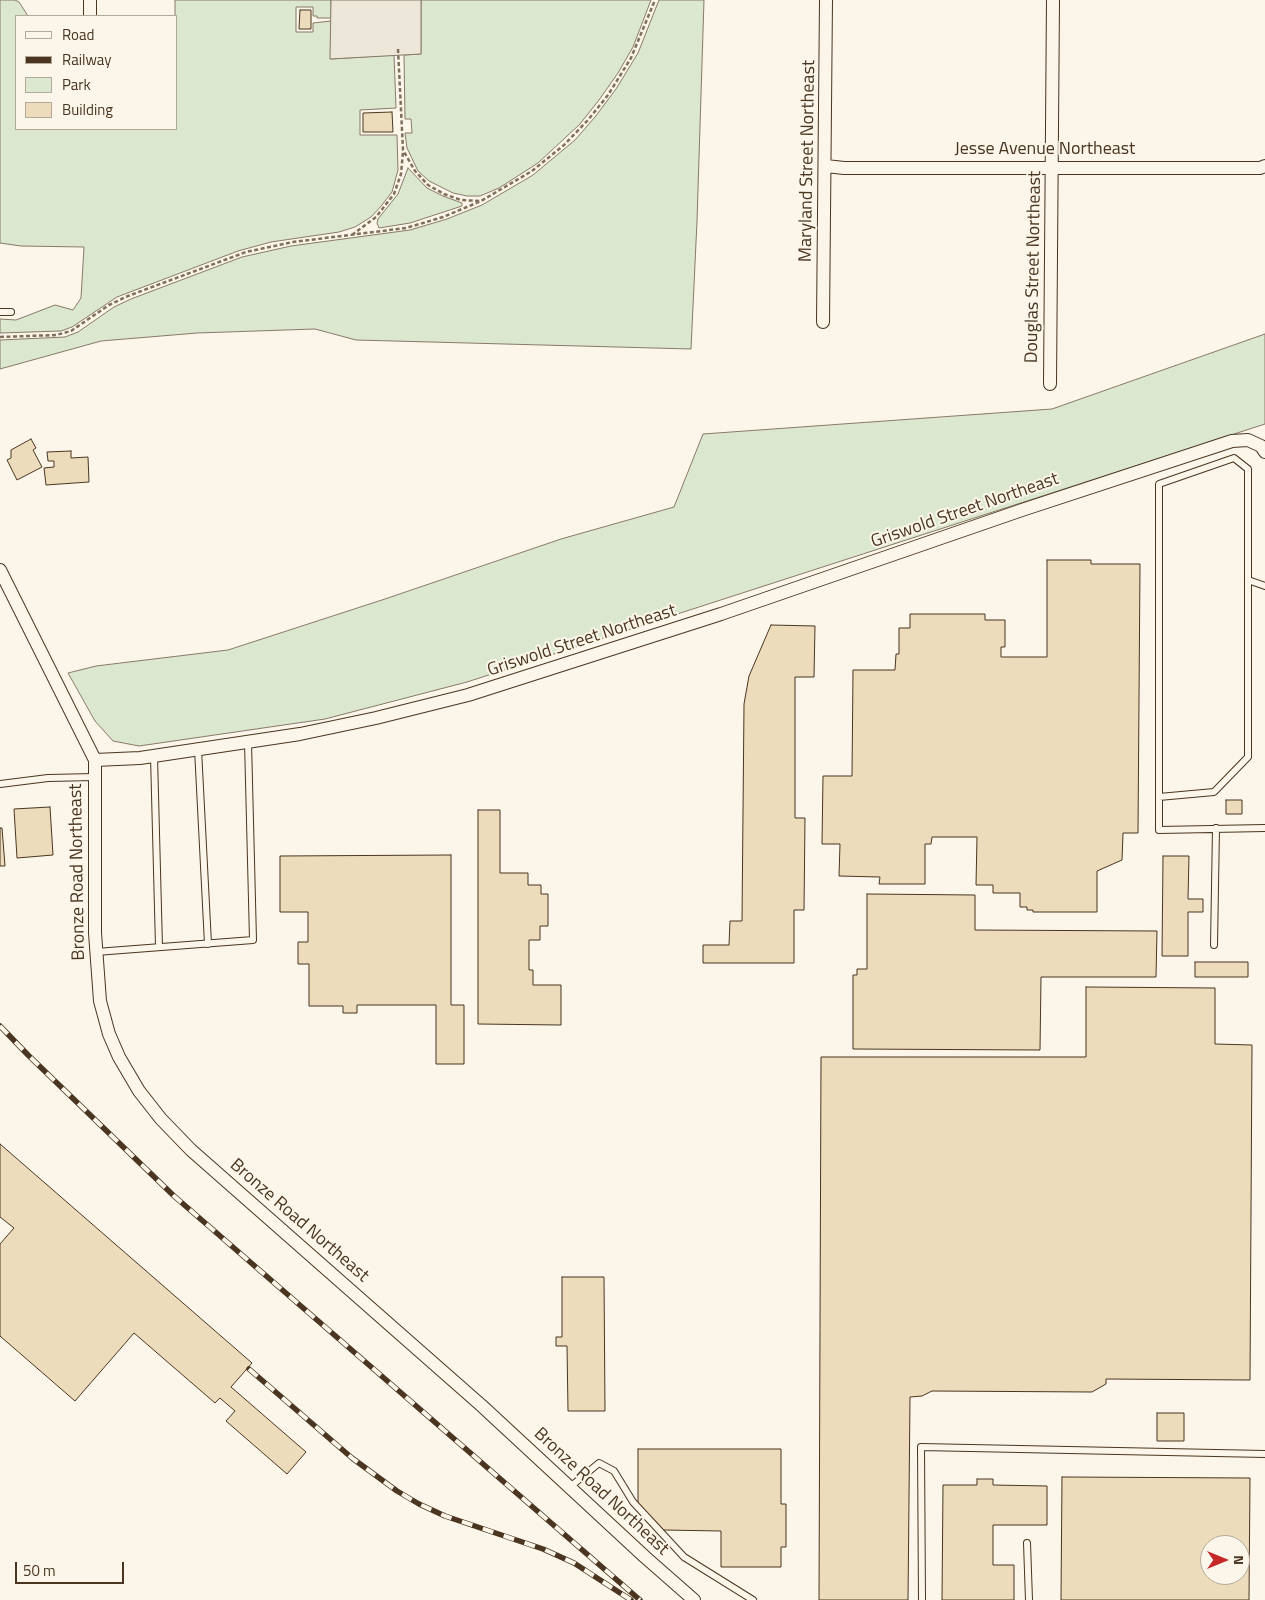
<!DOCTYPE html>
<style>
body{margin:0}
#map{position:relative;width:1265px;height:1600px;overflow:hidden;background:#fbf6e9;font-family:"Titillium Web",sans-serif}
canvas{display:block}
.legend{position:absolute;left:15px;top:15px;width:162px;height:115px;box-sizing:border-box;background:#fbf6e9;border:1px solid #b4a999;margin:0;padding:6px 9px;list-style:none;font-size:15px;color:#4a3520}
.legend li{display:flex;align-items:center;gap:10px;height:25px}
.legend b{width:25px;border:1px solid #b4a999}
.north{position:absolute;left:1200px;top:1535px;width:50px;height:50px;box-sizing:border-box;background:#fbf6e9;border:1px solid #b4a999;border-radius:50%;rotate:90deg;font-size:14px;font-weight:700;line-height:20px;text-align:center;color:#4a3520}
.north::after{content:'';display:block;margin:auto;width:18px;height:22px;background:#c62828;clip-path:polygon(50% 0,100% 100%,50% 72%,0 100%)}
.scale{position:absolute;left:15px;top:1562px;width:109px;height:22px;box-sizing:border-box;border:2px solid #4a3520;border-top:0;padding-left:6px;font-size:15px;line-height:18px;white-space:nowrap;color:#4a3520;-webkit-text-stroke:4px #fbf6e9;paint-order:stroke}
</style>
<div id="map">
<canvas width="1265" height="1600"></canvas>
<ul class="legend">
<li><b style="height:6px;background:#fbf6e9"></b>Road</li>
<li><b style="height:6px;background:#4a3520"></b>Railway</li>
<li><b style="height:14px;background:#dce7d0"></b>Park</li>
<li><b style="height:14px;background:#ecdcbc"></b>Building</li>
</ul>
<div class="north">N</div>
<div class="scale">50 m</div>
</div>
<script>
const ctx = document.querySelector('canvas').getContext('2d');
ctx.lineJoin = 'round';
function paint(path, color) { ctx.fillStyle = color; ctx.fill(path, 'evenodd'); }
const poly = rows => new Path2D(rows.map(r => 'M' + r).join(''));
function trace(path, color, width, dash) { ctx.strokeStyle = color; ctx.lineWidth = width; ctx.lineCap = dash ? 'butt' : 'round'; ctx.setLineDash(dash || []); ctx.stroke(path); }
function write(font, color, halo, rows, align = 'center') {
  ctx.font = font + ' "Titillium Web",sans-serif'; ctx.lineWidth = 4; ctx.setLineDash([]); ctx.textBaseline = 'middle'; ctx.strokeStyle = halo; ctx.fillStyle = color; for (const [text, x, y, turn = 0] of rows) {
    ctx.save(); ctx.translate(x, y); ctx.rotate((+turn || 0) * Math.PI / 180); ctx.textAlign = isNaN(turn) ? turn : align; if (halo) ctx.strokeText(text, 0, 0); ctx.fillText(text, 0, 0); ctx.restore();
  }
}
const green = poly([
 [0,0,15,0,19,2,28,16,16,16,16,129,176,129,176,16,175,16,175,0,331,0,331,18,317,18,317,16,313,16,313,7,296,7,296,32,313,32,313,23,331,21,331,59,394,55,396,108,360,110,360,135,397,135,398,170,392,192,382,205,371,217,355,227,339,232,271,242,238,251,117,297,72,327,61,331,0,333,0,319,16,320,55,305,73,310,81,298,84,247,21,246,0,243,0,0],
 [421,0,651,0,633,47,618,73,599,100,580,124,538,163,499,188,480,196,467,196,453,193,429,181,418,171,407,148,405,133,412,133,411,119,405,119,404,55,421,54,421,0],
 [659,0,704,0,697,221,691,349,356,340,315,329,197,333,101,341,0,369,0,340,65,337,78,332,114,307,131,299,242,257,291,246,410,230,447,219,482,205,533,175,575,140,595,117,616,89,638,53,659,0],
 [408,168,427,188,443,196,462,203,462,206,410,223,379,228,377,223,378,219,398,194,408,168],
 [1265,334,1265,424,467,682,325,719,139,746,113,741,95,721,68,673,96,666,228,650,385,599,561,539,674,507,703,434,1052,409,1265,334]
]);
paint(green, '#dce7d0');
trace(green, '#887966', 1);
const parking = poly([
 [331,0,421,0,421,54,330,59,331,0]
]);
paint(parking, '#ede7d9');
trace(parking, '#887966', 1);
const building = poly([
 [300,10,311,10,311,29,299,29,300,10],
 [392,112,393,132,363,132,363,113,392,112],
 [31,439,36,448,33,450,42,467,17,480,7,460,11,458,11,450,31,439],
 [71,451,71,458,88,457,89,482,46,485,44,468,54,467,54,461,48,461,47,452,71,451],
 [1047,560,1091,560,1091,564,1140,564,1138,833,1123,833,1122,860,1097,871,1097,912,1033,912,1033,910,1027,910,1027,907,1020,907,1020,893,993,893,993,885,976,885,977,837,932,837,931,844,925,844,925,884,879,884,880,877,839,876,840,844,822,844,823,776,852,776,853,670,895,670,896,654,899,654,899,628,910,628,910,614,985,614,985,620,1005,620,1005,647,1001,647,1001,657,1047,657,1047,560],
 [771,625,815,626,814,677,795,677,795,818,805,818,804,910,794,910,794,963,703,963,703,945,729,945,730,921,742,921,744,704,749,676,771,625],
 [1226,800,1242,800,1242,814,1226,814,1226,800],
 [50,807,53,855,17,858,14,809,50,807],
 [478,810,500,810,500,873,528,873,528,885,541,885,541,894,548,894,548,926,540,926,540,940,529,940,529,970,533,970,533,985,561,985,561,1025,478,1024,478,810],
 [0,828,2,828,5,866,0,866,0,828],
 [451,855,451,1005,464,1005,464,1064,436,1064,436,1005,357,1005,357,1013,343,1013,343,1006,309,1006,309,964,298,964,298,942,308,942,308,912,280,912,280,856,451,855],
 [1163,856,1189,856,1188,899,1203,899,1203,912,1188,912,1188,956,1162,956,1163,856],
 [867,894,975,895,975,930,1157,931,1156,977,1041,977,1040,1050,853,1049,853,975,857,975,857,969,867,969,867,894],
 [1195,962,1248,962,1248,977,1195,977,1195,962],
 [1086,987,1215,988,1215,1044,1252,1045,1250,1380,1106,1379,1106,1384,1092,1392,932,1391,922,1396,910,1397,908,1600,819,1600,821,1057,1086,1057,1086,987],
 [0,1144,252,1363,231,1387,306,1452,287,1474,226,1421,235,1411,220,1398,215,1403,134,1333,75,1401,0,1336,0,1244,14,1228,0,1217,0,1144],
 [562,1277,604,1277,605,1411,568,1411,567,1346,556,1346,556,1337,562,1337,562,1277],
 [1157,1413,1184,1413,1184,1441,1157,1441,1157,1413],
 [638,1449,781,1449,781,1504,786,1504,786,1547,781,1547,781,1567,721,1567,721,1531,664,1530,638,1504,638,1449],
 [1062,1477,1250,1478,1249,1600,1061,1600,1062,1477],
 [1210,1545,1240,1545,1240,1575,1210,1575,1210,1545],
 [977,1479,993,1479,993,1485,1047,1486,1047,1525,993,1525,993,1565,1014,1565,1014,1600,942,1600,943,1485,977,1485,977,1479]
]);
paint(building, '#ecdcbc');
trace(building, '#4a3520', 1);
const lane = poly([
 [0,312,11,312],
 [1248,580,1265,586],
 [198,749,208,944],
 [154,756,159,947],
 [0,784,48,778,95,777],
 [1159,797,1214,792,1248,757,1248,469,1234,458,1159,484,1159,830,1265,828],
 [1214,945,1216,828],
 [96,952,253,940,248,742],
 [570,1487,599,1463,614,1471,633,1502,684,1557,753,1600],
 [1027,1543,1029,1600],
 [922,1600,921,1447,1265,1454]
]);
const street = poly([
 [90,0,90,16],
 [826,166,844,168,1260,168,1265,166],
 [823,322,826,0],
 [1050,384,1053,0],
 [0,570,95,760,95,933,100,1001,109,1034,119,1057,139,1091,161,1119,191,1150,482,1406,645,1557,694,1600],
 [95,760,140,758,300,734,376,718,468,695,721,614,1022,510,1232,441,1248,440,1261,446,1265,452]
]);
trace(lane, '#4a3520', 8);
trace(street, '#4a3520', 14);
trace(poly([
 [398,49,403,150,415,171,428,185,444,194,461,200,481,201],
 [352,235,376,217,394,194,401,174,403,152],
 [0,337,56,335,71,331,109,305,128,296,246,252,293,242,406,228,443,217,481,201,532,171,564,145,588,120,608,95,631,58,655,0]
]), '#7f6f5c', 2.5, [4, 2.5]);
trace(lane, '#fbf6e9', 6);
trace(street, '#fbf6e9', 12);
const rail = poly([
 [0,1026,28,1055,174,1196,640,1600],
 [249,1369,352,1458,397,1491,419,1504,445,1516,543,1549,574,1563,631,1600]
]);
trace(rail, '#4a3520', 5.5);
trace(rail, '#fbf6e9', 4, [11]);
write('18px', '#4a3520', '#fbf6e9', [
 ["Jesse Avenue Northeast",1045,150],
 ["Maryland Street Northeast",808,161,-89],
 ["Douglas Street Northeast",1034,267,-89],
 ["Griswold Street Northeast",965,511,-19],
 ["Griswold Street Northeast",582,641,-18],
 ["Bronze Road Northeast",78,872,-91],
 ["Bronze Road Northeast",299,1221,41],
 ["Bronze Road Northeast",601,1492,43]
]);
</script>
